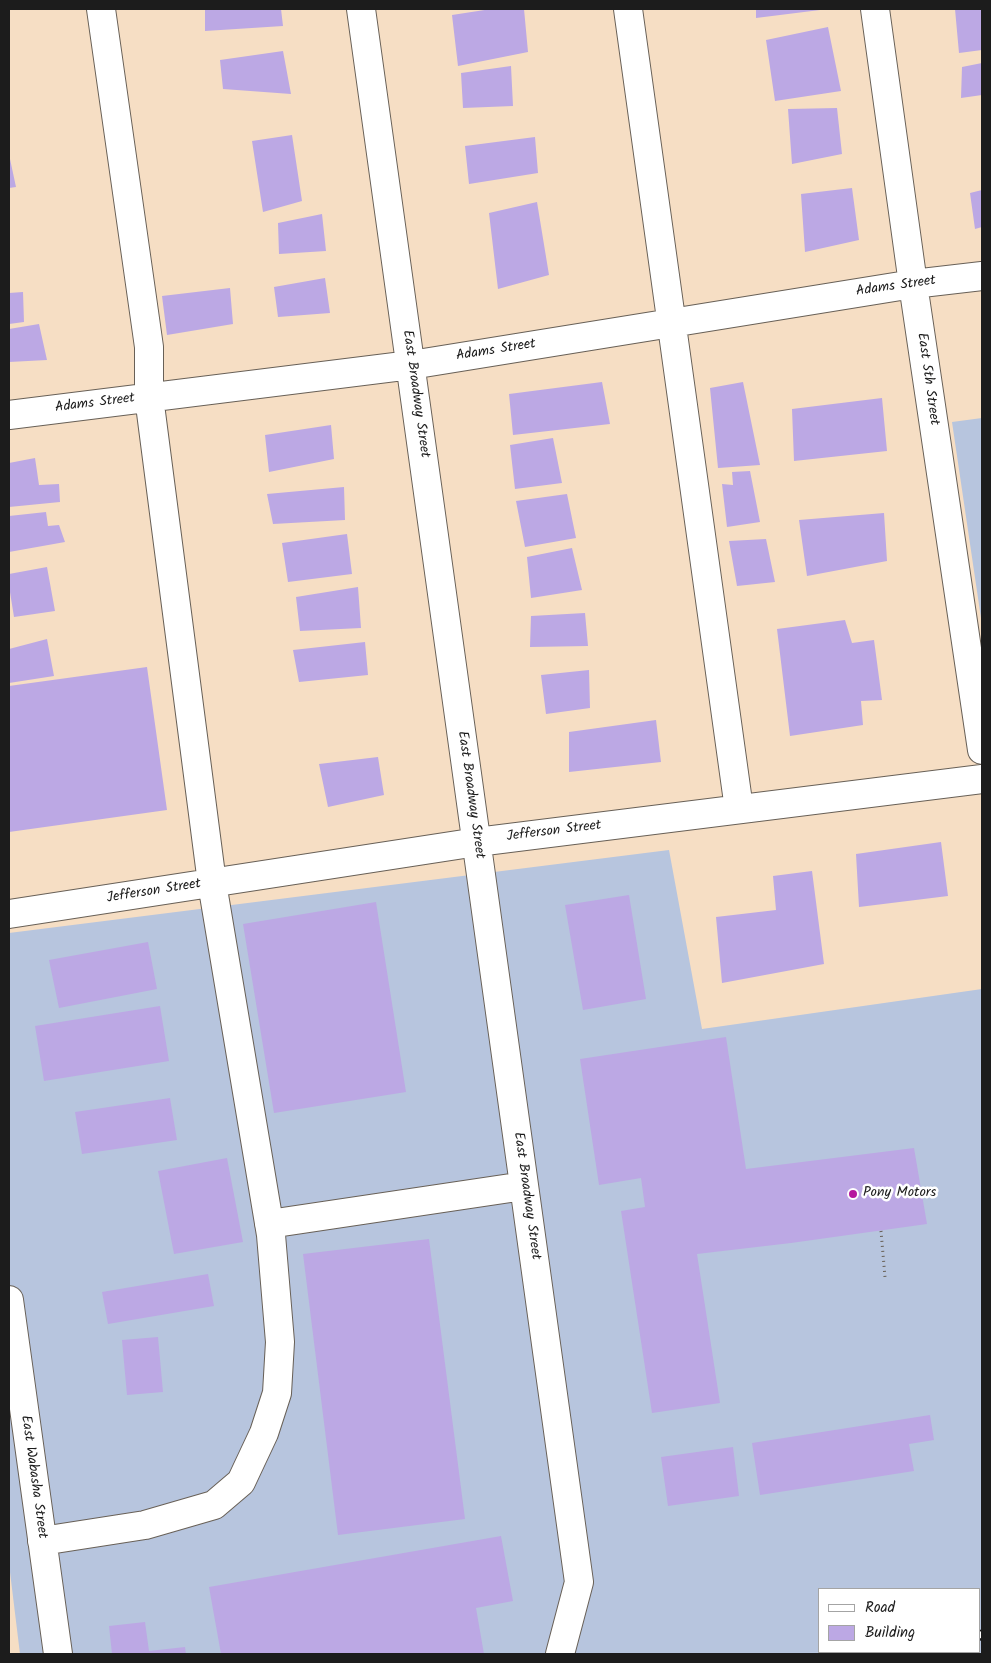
<!DOCTYPE html>
<style>
body{margin:0}
#map{position:relative;width:991px;height:1663px;overflow:hidden;background:#f6dec4;font-family:Kalam,sans-serif}
canvas{display:block}
.frame{position:absolute;inset:0;border:10px solid #1c1c1c;pointer-events:none}
.legend{position:absolute;left:818px;top:1588px;width:162px;height:65px;box-sizing:border-box;background:#fff;border:1px solid #a4a4a4;margin:0;padding:6px 9px;list-style:none;font-size:15px;color:#1c1c1c}
.legend li{display:flex;align-items:center;gap:10px;height:25px}
.legend b{width:25px;border:1px solid #a4a4a4}
</style>
<div id="map">
<canvas width="991" height="1663"></canvas>
<div class="frame"></div>
<ul class="legend">
<li><b style="height:6px;background:#fff"></b>Road</li>
<li><b style="height:14px;background:#bca8e4"></b>Building</li>
</ul>
</div>
<script>
const ctx = document.querySelector('canvas').getContext('2d');
ctx.lineJoin = 'round';
function paint(path, color) { ctx.fillStyle = color; ctx.fill(path, 'evenodd'); }
const poly = rows => new Path2D(rows.map(r => 'M' + r).join(''));
function trace(path, color, width, dash) { ctx.strokeStyle = color; ctx.lineWidth = width; ctx.lineCap = dash ? 'butt' : 'round'; ctx.setLineDash(dash || []); ctx.stroke(path); }
function write(font, color, halo, rows, align = 'center') {
  ctx.font = font + ' Kalam,sans-serif'; ctx.lineWidth = 5; ctx.setLineDash([]); ctx.textBaseline = 'middle'; ctx.strokeStyle = halo; ctx.fillStyle = color; for (const [text, x, y, turn = 0] of rows) {
    ctx.save(); ctx.translate(x, y); ctx.rotate((+turn || 0) * Math.PI / 180); ctx.textAlign = isNaN(turn) ? turn : align; if (halo) ctx.strokeText(text, 0, 0); ctx.fillText(text, 0, 0); ctx.restore();
  }
}
paint(poly([
 [982,418,982,625,952,422],
 [669,850,702,1029,982,989,982,1654,20,1654,9,1564,9,933],
 [820,1589,980,1589,980,1652,820,1652]
]), '#b7c5de');
paint(poly([
 [205,9,281,9,283,26,205,31],
 [491,9,524,9,528,52,458,66,452,15],
 [756,9,820,9,820,10,756,18],
 [955,9,982,9,982,50,959,53],
 [828,27,841,91,775,101,766,40],
 [283,51,291,94,223,89,220,60],
 [982,63,982,95,961,98,962,67],
 [511,66,513,106,463,108,461,73],
 [837,108,842,154,792,164,788,109],
 [292,135,302,201,263,212,252,141],
 [535,137,538,173,469,184,465,146],
 [10,159,16,187,9,188],
 [852,188,859,240,805,252,801,194],
 [982,190,982,227,975,229,970,193],
 [537,202,549,275,498,289,489,213],
 [322,214,326,251,279,254,278,223],
 [325,278,330,313,278,317,274,287],
 [230,288,233,324,167,335,162,296],
 [23,292,24,322,9,324,9,293],
 [39,324,47,360,9,362,9,329],
 [602,382,610,424,513,435,509,394],
 [743,382,760,465,718,468,710,388],
 [882,398,887,451,794,461,792,409],
 [331,425,334,459,269,472,265,435],
 [553,438,562,483,515,489,510,445],
 [35,458,39,485,59,484,60,502,9,507,9,463],
 [750,471,760,522,727,527,722,484,733,485,732,472],
 [344,487,345,520,273,524,267,494],
 [567,494,576,538,525,547,516,501],
 [46,512,48,526,59,525,65,542,9,552,9,516],
 [884,513,887,561,807,576,799,520],
 [347,534,352,574,288,582,282,543],
 [766,539,775,582,737,586,729,541],
 [572,548,582,590,531,598,527,557],
 [47,567,55,611,14,617,9,586,9,574],
 [358,587,361,628,300,631,296,597],
 [585,613,588,646,530,647,531,616],
 [845,620,852,643,874,640,882,700,861,701,863,725,790,736,777,629],
 [47,639,54,676,9,683,9,649],
 [365,642,368,675,299,682,293,650],
 [147,667,167,810,9,832,9,686],
 [589,670,590,708,546,714,541,675],
 [656,720,661,762,569,772,569,732],
 [378,757,384,795,328,807,319,764],
 [941,842,948,896,859,907,856,854],
 [812,871,824,964,722,983,716,917,776,910,773,876],
 [629,895,646,999,583,1010,565,905],
 [376,902,406,1092,274,1113,243,924],
 [148,942,157,989,59,1008,49,960],
 [160,1006,169,1061,44,1081,35,1026],
 [726,1037,746,1169,914,1148,927,1224,791,1243,697,1254,720,1403,652,1413,621,1211,645,1207,641,1178,599,1185,580,1059],
 [170,1098,177,1140,82,1154,75,1112],
 [227,1158,243,1242,174,1254,158,1171],
 [429,1239,465,1519,338,1535,303,1254],
 [208,1274,214,1306,108,1324,102,1292],
 [158,1337,163,1392,127,1395,122,1340],
 [930,1415,934,1440,909,1444,914,1471,760,1495,752,1443],
 [733,1447,739,1496,668,1506,661,1457],
 [501,1536,513,1601,476,1608,484,1654,221,1654,209,1587],
 [145,1622,149,1651,185,1647,186,1654,112,1654,109,1626]
]), '#bca8e4');
const minor = poly([
 [361,9,579,1582,560,1654],
 [628,9,739,809],
 [875,9,913,284,982,750],
 [9,415,411,365,913,284,982,276],
 [9,914,477,842,982,779],
 [269,1224,524,1186],
 [9,1300,58,1654],
 [42,1541,145,1525,214,1505,241,1482,264,1433,277,1393,280,1342,271,1235,212,883,149,397,149,347,101,9]
]);
trace(minor, '#686057', 30);
trace(poly([
 [881,1231,885,1277]
]), '#686057', 3, [1, 4]);
trace(minor, '#fff', 28);
const rail = poly([
 [980,1638,982,1632],
 [973,1654,974,1652]
]);
trace(rail, '#1c1c1c', 5.5);
trace(rail, '#fff', 4, [11]);
for (const [x, y, r, color] of [
 [853,1194,5,"#b5179e"]
]) { const dot = new Path2D(); dot.arc(x, y, r, 0, 2 * Math.PI); ctx.fillStyle = color; ctx.fill(dot); trace(dot, '#fff', 2); }
write('14px', '#1c1c1c', '#fff', [
 ["Adams Street",896,287,-8],
 ["Adams Street",496,351,-9],
 ["East 5th Street",927,379,82],
 ["East Broadway Street",415,394,82],
 ["Adams Street",95,404,-7],
 ["East Broadway Street",470,795,82],
 ["Jefferson Street",554,832,-7],
 ["Jefferson Street",154,892,-9],
 ["East Broadway Street",526,1196,82],
 ["East Wabasha Street",33,1477,82]
]);
write('14px', '#1c1c1c', '#fff', [
 ["Pony Motors",863,1194]
], 'left');
</script>
